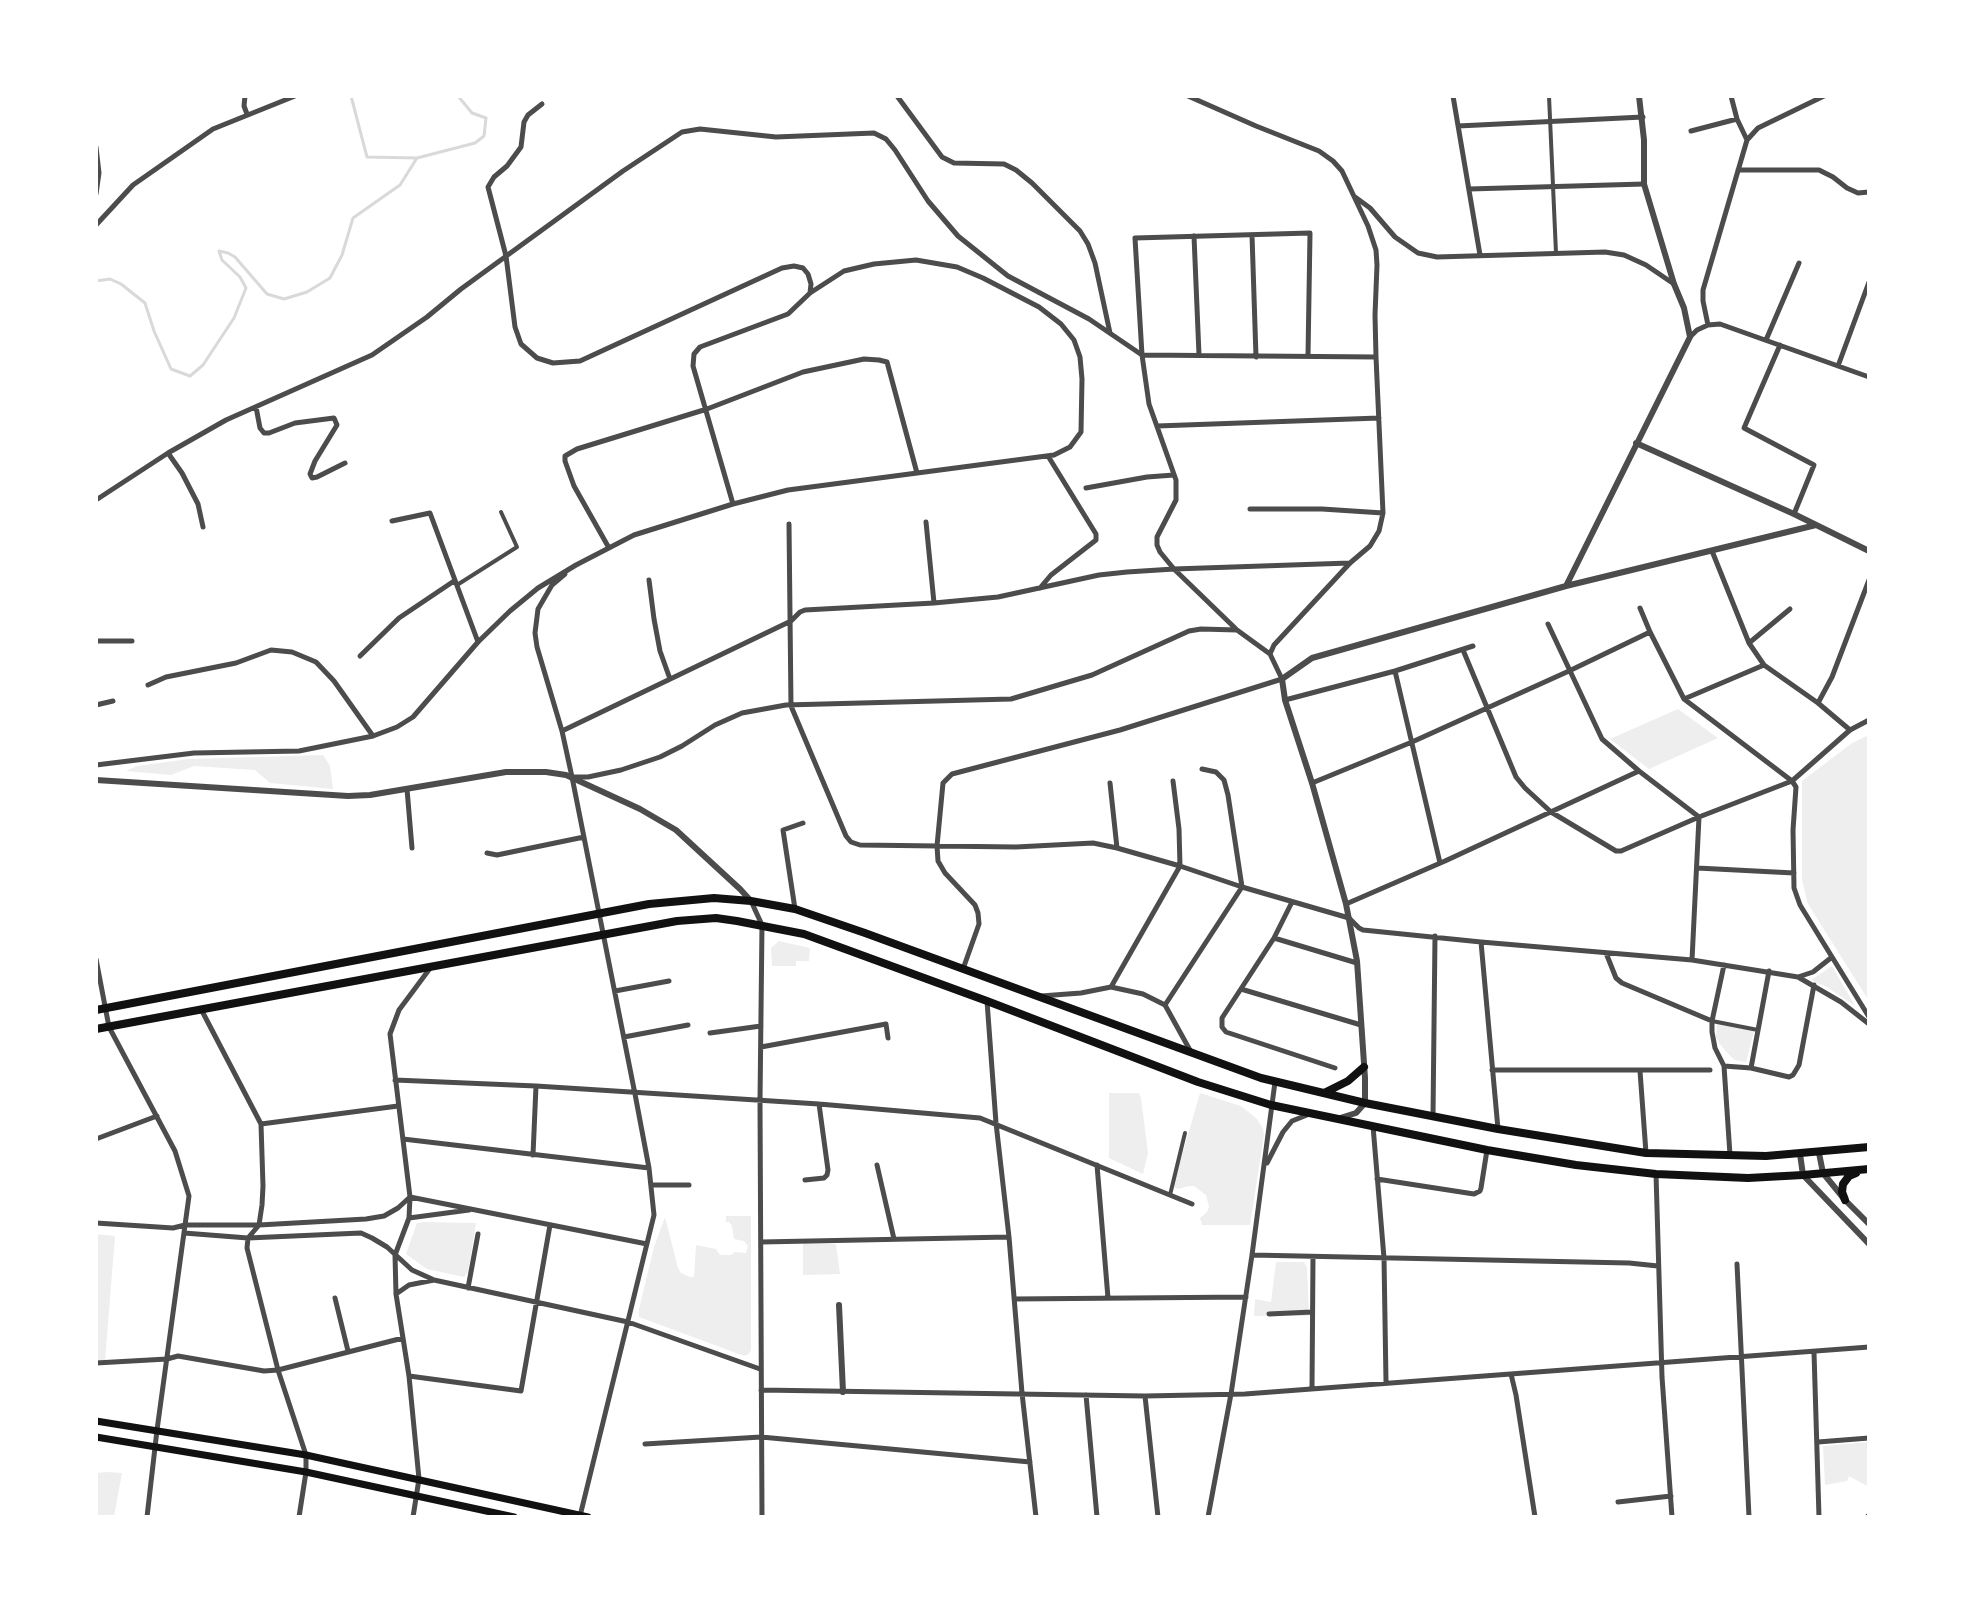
<!DOCTYPE html>
<style>
body{margin:0}
#map{position:relative;width:1965px;height:1613px;overflow:hidden;background:#fff;font-family:"Exo 2",sans-serif}
canvas{display:block}
.frame{position:absolute;inset:0;border:98px solid #fff;pointer-events:none}
</style>
<div id="map">
<canvas width="1965" height="1613"></canvas>
<div class="frame"></div>
</div>
<script>
const ctx = document.querySelector('canvas').getContext('2d');
ctx.lineJoin = 'round';
function paint(path, color) { ctx.fillStyle = color; ctx.fill(path, 'evenodd'); }
const poly = rows => new Path2D(rows.map(r => 'M' + r).join(''));
function trace(path, color, width, dash) { ctx.strokeStyle = color; ctx.lineWidth = width; ctx.lineCap = dash ? 'butt' : 'round'; ctx.setLineDash(dash || []); ctx.stroke(path); }
paint(poly([
 [1678,709,1718,738,1649,769,1610,739],
 [1869,735,1869,1001,1808,904,1802,880,1802,781,1852,743],
 [323,755,330,766,333,789,270,783,255,770,194,766,171,775,126,771,137,766,189,759],
 [779,941,810,948,809,961,796,961,796,966,772,966,771,948],
 [1832,966,1855,1006,1827,987,1811,980],
 [1717,1022,1754,1031,1746,1062,1735,1060,1731,1057,1719,1043,1716,1037],
 [1109,1093,1139,1093,1141,1098,1148,1153,1143,1174,1109,1158],
 [1200,1093,1241,1106,1257,1119,1263,1129,1264,1135,1250,1225,1202,1225,1200,1218,1207,1212,1209,1207,1206,1195,1194,1186,1188,1186,1179,1189,1173,1187],
 [726,1216,751,1216,751,1350,749,1354,744,1356,639,1317,639,1309,654,1247,665,1217,678,1268,681,1273,690,1277,694,1277,696,1245,716,1249,720,1255,731,1255,735,1252,746,1253,748,1246,744,1241,734,1239,732,1226,729,1222,726,1222],
 [424,1222,476,1223,468,1272,464,1277,427,1269,406,1254,417,1223],
 [96,1234,115,1236,105,1361,96,1361],
 [803,1243,836,1244,840,1274,803,1275],
 [1276,1262,1304,1262,1307,1267,1309,1316,1254,1316,1255,1299,1271,1302],
 [1869,1442,1869,1487,1849,1476,1847,1481,1825,1485,1823,1446],
 [107,1472,122,1473,114,1517,96,1517,96,1501,98,1501,96,1473]
]), '#eee');
trace(poly([
 [351,96,367,157,417,158,475,143,484,136,486,118,472,113,458,96],
 [96,281,110,279,121,284,145,303,154,331,171,369,190,376,203,365,234,318,246,288,240,277,222,260,219,251,228,253,235,257,267,294,284,299,307,292,330,278,342,255,353,218,400,185,417,158]
]), '#d9d9d9', 3);
trace(poly([
 [1549,96,1556,253],
 [457,585,517,547,501,512],
 [1712,1021,1758,1030],
 [1170,1195,1185,1133]
]), '#4c4c4c', 4);
trace(poly([
 [245,96,244,106,247,114],
 [897,96,942,157,954,163,1004,164,1016,170,1032,183,1080,231,1088,244,1095,263,1110,333],
 [1453,96,1480,255],
 [1731,96,1737,119,1747,140],
 [542,104,528,115,524,122,521,147,507,166,494,177,488,187,506,256,515,327,521,344,537,358,553,363,580,361,782,268,794,266,803,268,808,274,811,284,810,293],
 [1458,126,1643,117],
 [1691,131,1737,119],
 [96,147,99,173,96,194],
 [1738,170,1819,170,1833,177,1847,188,1858,193,1869,192],
 [1469,189,1644,184],
 [1355,197,1370,208,1395,237,1418,253,1437,257,1605,252,1624,255,1646,265,1674,284],
 [96,225,133,185,213,129,295,96],
 [1252,235,1256,357],
 [1194,236,1199,355],
 [1708,325,1703,301,1703,290,1747,140,1758,128,1824,96],
 [1690,337,1697,330,1708,325,1720,324,1869,377],
 [1766,340,1799,263],
 [1780,345,1744,428,1814,465,1794,514],
 [1838,366,1869,282],
 [256,407,260,428,264,433,269,433,295,423,334,418,337,425,315,461,310,474,312,478,317,477,345,463],
 [1157,426,1379,418],
 [168,453,182,473,198,504,203,527],
 [1086,488,1147,477,1174,475],
 [96,500,168,453,226,420,372,355,427,317,461,289,623,171,682,132,700,129,776,137,874,133,886,139,895,150,928,201,958,236,1008,276,1089,319,1142,355,1376,357],
 [1250,509,1322,509,1383,513],
 [392,521,430,513,478,642],
 [926,522,934,603],
 [789,524,791,706,846,836,851,842,860,845,1016,847,1093,843,1117,848,1180,866,1242,887,1349,918,1359,928,1363,930,1481,942,1692,960,1798,977,1841,1002,1869,1024],
 [609,548,574,486,565,461,565,456,577,449,707,409,803,372,864,359,879,360,887,362,917,473],
 [1712,551,1749,643,1764,665,1818,703,1850,730],
 [565,574,552,585,538,609,535,633,537,647,562,731,572,777,635,1094,649,1168,654,1215,580,1516],
 [649,580,654,619,660,651,670,679],
 [1040,588,1051,575,1096,540,1096,534,1048,456],
 [1640,608,1650,632,1684,699,1792,781],
 [1548,624,1602,739,1639,771,1699,817,1692,960],
 [1236,629,1174,569,1160,552,1157,545,1157,537,1176,500,1176,480,1149,404,1142,355,1135,238,1310,233,1308,356],
 [96,641,132,641],
 [1749,643,1790,609],
 [1463,650,1516,777,1525,788,1551,812,1616,851,1621,851,1699,817,1792,781,1850,730,1869,720],
 [360,656,399,618,454,581],
 [1395,671,1440,863],
 [148,685,166,677,236,663,271,650,292,652,316,662,334,681,373,736],
 [1684,699,1764,665],
 [1285,700,1395,671,1473,646],
 [1818,703,1832,677,1869,580],
 [96,705,113,701],
 [562,731,791,621,800,612,805,610,934,603,998,597,1099,575,1127,572,1174,569,1350,563],
 [96,765,194,753,299,751,373,736,397,727,413,717,478,642,510,611,538,588,576,565,634,535,733,504,788,490,1054,455,1070,447,1081,432,1082,379,1080,357,1074,340,1061,324,1039,307,983,278,957,267,916,260,874,264,844,271,810,293,788,314,700,347,694,354,693,366,733,504],
 [574,777,588,777,621,770,660,757,682,746,715,725,742,713,786,705,1011,699,1092,675,1189,631,1201,629,1237,630,1270,654],
 [1792,781,1796,787,1793,830,1794,888,1800,905,1869,1017],
 [1110,783,1117,848],
 [1312,783,1412,742,1569,671,1650,632],
 [407,789,412,848],
 [487,853,497,855,584,837],
 [1697,868,1794,873],
 [751,901,762,925,760,1101,762,1517],
 [1292,902,1274,938,1222,1018,1222,1027,1226,1032,1335,1068],
 [1346,904,1445,861,1639,771],
 [795,909,783,830,803,823],
 [1274,938,1357,963],
 [1481,942,1498,1129],
 [1606,953,1616,978,1622,983,1712,1021],
 [96,959,109,1027,175,1151,189,1196,157,1430,147,1517],
 [1724,965,1712,1021,1712,1032,1715,1048,1724,1066,1730,1155],
 [963,969,979,924,978,913,975,905,945,873,938,861,937,846,943,783,952,774,1120,730,1282,679,1270,654,1274,645,1350,563,1370,546,1379,531,1383,513,1376,357,1375,315,1377,265,1376,250,1368,226,1342,171,1333,161,1319,151,1256,126,1188,96],
 [1798,977,1813,972,1832,957],
 [1111,987,1180,866,1179,829,1173,781],
 [1241,989,1361,1025],
 [615,991,669,981],
 [1041,996,1081,993,1111,987,1143,994,1165,1005],
 [987,1001,996,1123,1009,1237,1022,1393,1036,1517],
 [1165,1005,1242,887,1228,795,1224,780,1216,772,1202,769],
 [1165,1005,1191,1052],
 [202,1011,261,1124,263,1186,262,1205,259,1225,248,1238,247,1248,278,1370,306,1455,306,1472,299,1517],
 [710,1033,761,1026],
 [624,1037,688,1025],
 [761,1047,886,1024,888,1038],
 [1724,1066,1751,1068,1789,1077,1793,1075,1799,1065,1814,985],
 [1751,1068,1769,971],
 [1492,1070,1710,1070],
 [1640,1071,1646,1153],
 [395,1080,536,1086,819,1104,980,1118,1192,1204],
 [1433,1116,1435,936],
 [261,1124,398,1106],
 [1373,1126,1384,1258,1386,1382],
 [96,1139,157,1116],
 [403,1139,649,1168],
 [533,1155,536,1086],
 [1267,1163,1283,1132,1292,1121,1307,1115],
 [877,1165,894,1239],
 [1097,1165,1108,1298],
 [1656,1174,1662,1377,1672,1517],
 [1377,1179,1474,1194,1480,1191,1481,1188,1487,1150],
 [805,1180,824,1178,827,1175,828,1170,819,1104],
 [652,1185,689,1185],
 [409,1218,469,1210],
 [96,1223,173,1228,185,1225,259,1225,366,1219,384,1216,398,1208,410,1197,647,1244],
 [184,1233,248,1238,361,1233,372,1238,387,1247,412,1270,432,1279],
 [761,1242,1009,1237],
 [1252,1255,1629,1263,1658,1266],
 [1737,1264,1749,1517],
 [468,1288,478,1234],
 [396,1294,409,1285,434,1280,628,1322,760,1369],
 [335,1298,348,1351],
 [1014,1299,1246,1297],
 [1269,1314,1312,1312],
 [1814,1352,1819,1517],
 [96,1363,167,1359,178,1356,264,1371,278,1370,403,1338],
 [1511,1374,1516,1395,1535,1517],
 [409,1376,521,1391,550,1225],
 [1312,1388,1313,1257],
 [761,1390,1145,1396,1245,1394,1869,1347],
 [1086,1395,1097,1517],
 [1145,1396,1158,1517],
 [1818,1442,1869,1438],
 [645,1444,761,1437,1030,1462],
 [1618,1502,1671,1496],
 [413,1517,419,1479,409,1376,396,1294,395,1255,409,1218,410,1197,390,1034,399,1010,431,967],
 [1208,1517,1231,1394,1252,1255,1275,1082],
 [1867,1517,1869,1515]
]), '#4c4c4c', 5);
trace(poly([
 [1636,443,1794,514,1869,551],
 [1566,586,1690,337,1684,308,1674,284,1644,184,1644,140,1639,96],
 [96,780,348,796,370,795,506,772,546,772,566,775,640,809,676,830,740,889,751,901],
 [1340,1118,1356,1113,1365,1103,1365,1078,1357,961,1346,904,1312,783,1285,700,1282,679,1312,658,1566,586,1816,525],
 [1819,1153,1823,1173,1845,1200,1869,1224],
 [1800,1154,1803,1175,1869,1244],
 [839,1305,843,1392]
]), '#4c4c4c', 6);
trace(poly([
 [96,1421,306,1455,588,1517],
 [96,1437,306,1472,514,1517]
]), '#111', 7);
trace(poly([
 [96,1010,649,904,714,898,751,901,795,909,865,933,1261,1078,1365,1103,1498,1129,1646,1153,1766,1156,1869,1147],
 [96,1029,677,921,716,918,737,921,804,934,987,1001,1198,1082,1271,1105,1487,1150,1576,1165,1656,1174,1748,1178,1803,1175,1869,1169],
 [1324,1093,1348,1081,1364,1067],
 [1845,1200,1842,1192,1843,1184,1849,1176,1856,1173]
]), '#111', 8);
</script>
